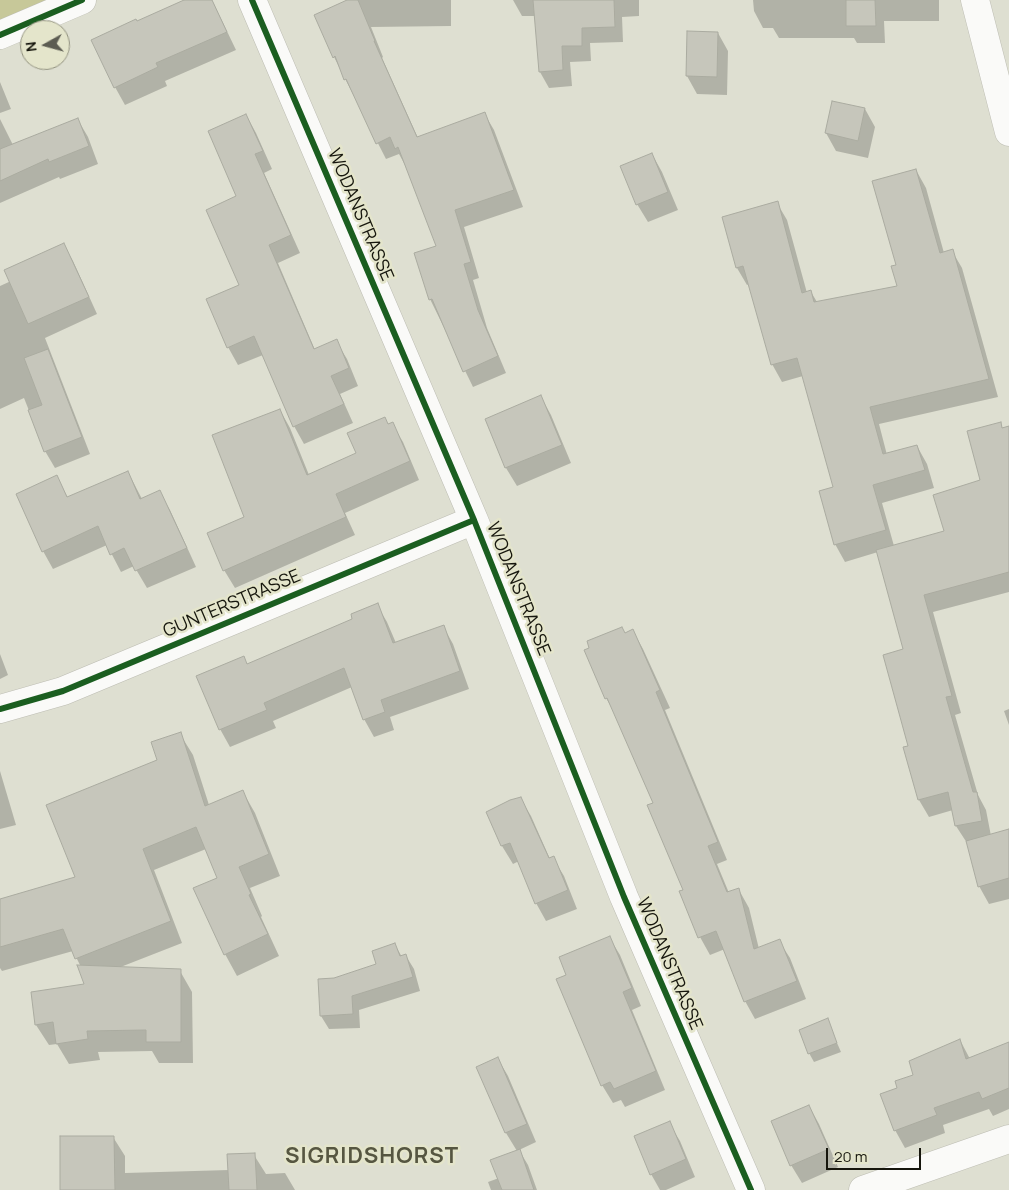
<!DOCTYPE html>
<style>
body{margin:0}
#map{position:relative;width:1009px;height:1190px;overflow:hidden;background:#dedfd1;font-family:Manrope,sans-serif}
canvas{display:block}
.north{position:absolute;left:20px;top:20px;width:50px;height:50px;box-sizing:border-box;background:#e4e5cb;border:1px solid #92927f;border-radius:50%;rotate:263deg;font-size:14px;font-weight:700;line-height:20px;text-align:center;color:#16160d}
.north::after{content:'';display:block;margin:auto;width:18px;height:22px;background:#5c5c52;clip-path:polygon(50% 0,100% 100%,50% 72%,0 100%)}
.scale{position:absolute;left:826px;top:1148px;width:95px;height:22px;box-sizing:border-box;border:2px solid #16160d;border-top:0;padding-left:6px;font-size:15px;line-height:18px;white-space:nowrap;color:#16160d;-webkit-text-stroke:4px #e4e5cb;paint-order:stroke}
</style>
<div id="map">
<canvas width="1009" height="1190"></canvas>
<div class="north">N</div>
<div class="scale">20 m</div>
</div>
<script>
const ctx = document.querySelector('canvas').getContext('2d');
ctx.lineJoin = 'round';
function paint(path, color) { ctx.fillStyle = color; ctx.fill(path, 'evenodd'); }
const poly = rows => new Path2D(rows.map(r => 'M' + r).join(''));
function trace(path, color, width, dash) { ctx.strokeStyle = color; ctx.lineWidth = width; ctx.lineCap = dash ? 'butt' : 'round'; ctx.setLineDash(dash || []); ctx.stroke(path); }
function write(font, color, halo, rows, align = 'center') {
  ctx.font = font + ' Manrope,sans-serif'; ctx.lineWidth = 5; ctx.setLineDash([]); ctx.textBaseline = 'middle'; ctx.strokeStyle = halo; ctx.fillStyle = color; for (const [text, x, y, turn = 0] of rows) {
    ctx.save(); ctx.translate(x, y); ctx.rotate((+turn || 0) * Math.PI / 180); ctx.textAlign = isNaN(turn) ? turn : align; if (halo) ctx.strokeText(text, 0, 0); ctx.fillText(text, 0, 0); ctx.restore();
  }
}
paint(poly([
 [0,0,48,0,0,21]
]), '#c7c899');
paint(poly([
 [187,0,212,0,236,50,165,81,167,86,125,105,115,87,136,23],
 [350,0,451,0,451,26,371,27,383,57,382,58,418,138,484,113,494,130,523,207,464,227,479,278,473,280,487,328,506,373,473,387,430,299,438,247,405,165,399,154,386,159,334,57,316,15],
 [513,0,639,0,639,16,622,17,623,42,590,43,591,61,570,62,572,86,549,88,540,72,535,16,522,16],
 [753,0,939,0,939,21,884,21,885,43,857,43,854,38,779,38,773,28,763,28,754,11],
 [718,33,728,51,727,95,697,94,687,76],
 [0,82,11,109,0,113],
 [833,103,865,109,875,127,868,158,836,151,826,133],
 [246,115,256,133,272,169,264,173,300,253,278,263,315,350,336,341,347,359,358,386,340,394,353,423,304,444,294,426,263,355,238,365,228,347,241,286,238,197],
 [0,119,13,145,78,120,88,137,98,164,60,179,59,177,0,203],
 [652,154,662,172,678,210,648,222,637,204],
 [916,170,926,188,944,253,952,251,962,268,998,397,879,424,887,455,917,446,927,464,934,488,882,503,894,546,946,532,982,481,1000,423,1003,429,1009,427,1009,592,933,612,961,713,955,715,978,795,986,810,991,836,1009,831,1009,899,989,904,979,886,967,843,956,826,953,810,929,817,919,800,905,748,909,747,905,650,878,552,845,562,835,544,834,488,803,376,782,382,772,364,749,284,747,285,737,268,777,203,787,220,807,293,811,292,817,302,898,287,897,266],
 [63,244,73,261,97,314,45,338,90,454,55,468,45,451,24,398,0,409,0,286,11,281],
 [541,397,551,415,571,463,517,486,506,468,486,419],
 [280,410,290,428,309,475,357,454,388,425,392,424,403,442,419,480,345,513,355,535,235,588,224,570,246,518],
 [128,472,142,499,159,492,170,510,196,567,147,588,134,566,121,572,107,545,53,569,43,551,57,477,68,498],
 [377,605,387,622,396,643,443,626,453,644,469,689,390,717,394,730,374,737,364,719,352,687,273,721,276,728,230,747,220,729,243,658,248,665,354,619],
 [633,631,643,649,670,708,665,710,727,860,717,864,729,893,739,890,749,908,759,949,779,941,790,958,806,999,755,1019,745,1001,725,949,710,955,700,937,681,892,684,890,655,803,616,715,606,698,625,634],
 [0,654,8,675,0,679],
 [1009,709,1009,725,1004,711],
 [180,734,193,755,209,805,243,792,255,813,280,876,250,888,262,916,261,917,279,956,237,976,225,954,218,879,206,849,154,870,182,943,118,968,180,971,192,992,193,1063,159,1063,152,1051,98,1052,100,1060,69,1064,57,1044,49,1045,36,1025,86,985,81,967,73,951,2,971,0,968,0,900,76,878,158,761],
 [0,771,16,825,0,829],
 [520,798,531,816,550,859,553,858,564,876,577,909,546,921,536,903,519,861,513,864,502,846,487,813],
 [609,937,620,955,641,1006,632,1010,665,1090,625,1107,621,1100,613,1103,602,1085,567,975],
 [395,945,402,957,406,956,414,969,420,991,359,1010,360,1028,329,1029,321,1016,335,979,377,965],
 [827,1020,841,1052,814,1062,809,1053],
 [960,1040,970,1059,1009,1045,1009,1109,993,1116,989,1109,943,1125,945,1133,905,1148,895,1130,899,1088],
 [498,1059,508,1076,536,1142,519,1150,528,1165,537,1190,491,1190,488,1182,499,1178,517,1151,506,1133,477,1067],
 [809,1106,819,1124,838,1167,802,1183,791,1165],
 [669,1123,680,1141,695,1177,666,1190,660,1190,651,1174],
 [113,1137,125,1156,125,1173,229,1170,254,1155,266,1174,285,1173,295,1190,58,1190,61,1190]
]), '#0003');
const building = poly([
 [184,0,212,0,227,32,156,63,158,67,114,88,91,40,136,19,137,21,184,0],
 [347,0,358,0,375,41,374,41,417,137,485,112,514,190,455,210,471,262,464,264,478,310,498,356,463,372,432,299,429,300,414,253,436,246,398,147,395,149,390,137,376,144,346,79,344,80,335,56,333,58,314,15,347,0],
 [533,0,614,0,615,27,582,28,582,46,562,46,563,70,539,72,533,0],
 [846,0,875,0,876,26,846,26,846,0],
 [687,31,718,32,717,77,686,76,687,31],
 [832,101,865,108,858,141,825,133,832,101],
 [246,114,263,151,255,154,291,235,269,245,314,349,337,339,349,368,331,376,344,404,293,427,254,336,227,348,206,299,239,285,206,210,236,196,208,131,246,114],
 [78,118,89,146,49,162,48,159,0,181,0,149,78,118],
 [652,153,668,192,636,205,620,166,652,153],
 [916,169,940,253,953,249,989,379,870,407,883,454,917,445,925,470,873,485,886,530,834,545,819,491,833,487,797,358,771,365,743,266,736,268,722,217,778,201,802,293,811,290,814,302,897,286,891,266,896,265,872,181,916,169],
 [64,243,89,297,28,324,4,270,64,243],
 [48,349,82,437,44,452,28,410,42,405,24,358,48,349],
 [541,395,562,445,505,468,485,419,541,395],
 [280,409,307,475,356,453,347,433,385,417,388,424,393,422,410,461,336,494,346,517,223,571,207,533,244,517,212,435,280,409],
 [1001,422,1002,428,1009,426,1009,572,924,595,952,696,946,697,973,792,977,792,982,821,955,826,948,792,918,800,903,747,908,746,883,655,903,649,876,550,944,531,933,495,980,480,967,431,1001,422],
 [128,471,140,499,160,490,187,548,135,571,124,548,110,555,98,526,42,552,16,494,57,475,67,497,128,471],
 [378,603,393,643,444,625,460,671,381,700,385,712,363,720,344,668,264,703,267,710,219,730,196,676,244,656,247,664,352,619,351,614,378,603],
 [622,627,625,633,633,629,660,690,656,692,718,842,708,846,727,892,739,888,754,949,780,939,797,981,744,1002,716,931,698,938,679,891,683,890,647,805,653,803,607,698,605,699,584,650,589,648,587,641,622,627],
 [181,732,205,806,243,790,269,854,239,867,251,894,249,895,268,934,224,955,193,888,217,878,196,827,143,849,171,921,75,959,63,929,0,947,0,899,75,877,46,805,157,760,151,742,181,732],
 [521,797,549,858,554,856,568,890,535,904,510,843,501,846,486,812,510,800,521,797],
 [1009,829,1009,878,978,887,966,841,1009,829],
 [610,936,632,988,623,992,656,1071,614,1089,610,1082,601,1086,556,979,566,975,559,957,610,936],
 [395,943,400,956,406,954,413,977,352,996,353,1014,320,1016,318,979,334,978,376,964,372,951,395,943],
 [77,965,181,969,181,1042,146,1042,146,1030,87,1031,88,1039,56,1044,53,1022,35,1025,31,992,84,984,77,965],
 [828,1018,837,1043,808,1054,799,1030,828,1018],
 [960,1039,966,1059,1009,1042,1009,1088,982,1099,979,1092,934,1108,937,1115,894,1131,880,1094,897,1088,895,1081,913,1075,909,1061,960,1039],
 [498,1057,527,1124,505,1133,476,1067,498,1057],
 [809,1105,829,1149,790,1166,771,1121,809,1105],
 [670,1121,686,1159,650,1175,634,1136,670,1121],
 [60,1136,114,1136,115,1190,60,1190,60,1136],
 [520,1149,534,1190,502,1190,490,1160,520,1149],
 [255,1153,257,1190,229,1190,227,1154,255,1153]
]);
paint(building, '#c6c6bb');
trace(building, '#aaaba0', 1);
const street = poly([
 [252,0,474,520,624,897,751,1190],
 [975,0,1009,132],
 [0,35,82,0],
 [0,709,63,691,474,520],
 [863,1190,1009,1139]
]);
trace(street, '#bcbcb2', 29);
trace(street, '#fafaf8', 28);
trace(poly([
 [252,0,474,520,624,897,751,1190],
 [0,35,82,0],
 [0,709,63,691,474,520]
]), '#1b5e20', 6);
write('18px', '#16160d', '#e4e5cb', [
 ["WODANSTRASSE",360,215,67],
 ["WODANSTRASSE",518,589,68],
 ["GUNTERSTRASSE",232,604,-23],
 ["WODANSTRASSE",669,964,67]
]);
ctx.letterSpacing = '1px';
write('bold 22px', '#565641', '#e4e5cb', [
 ["SIGRIDSHORST",372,1157]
]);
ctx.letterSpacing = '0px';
</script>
